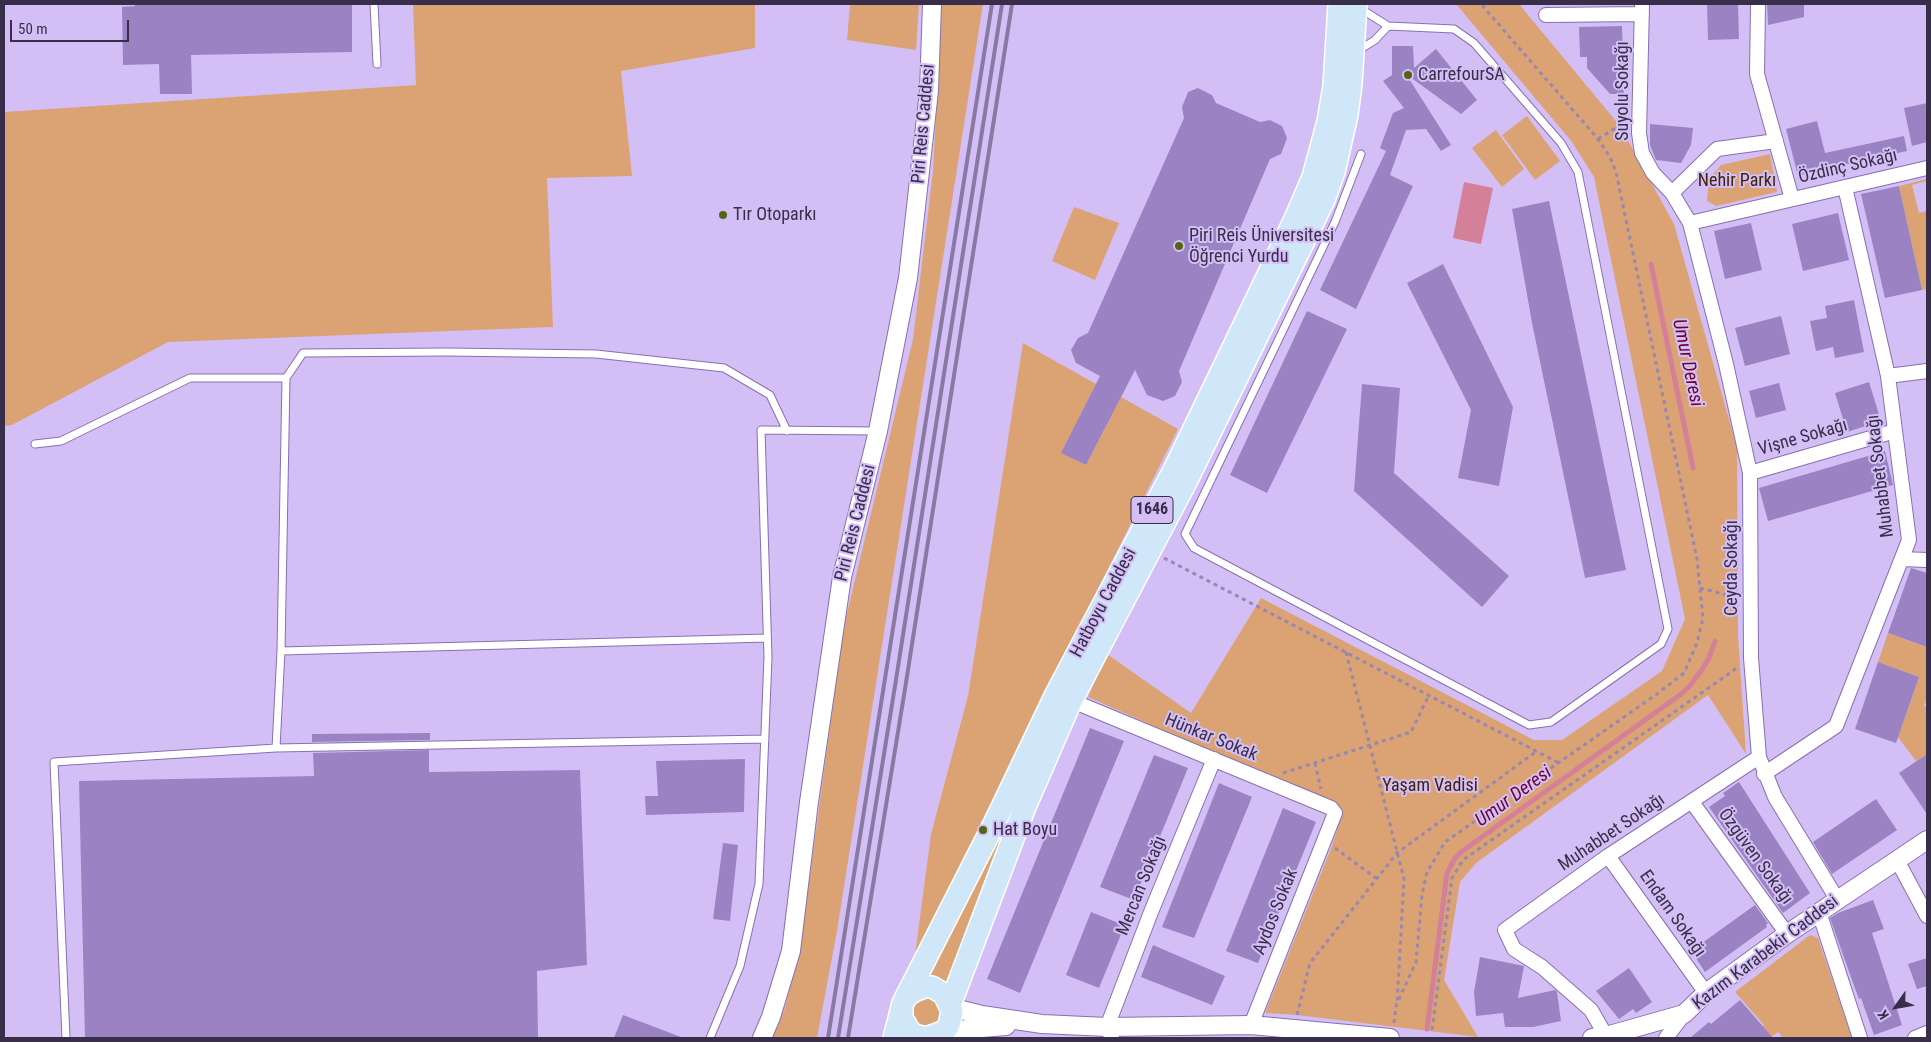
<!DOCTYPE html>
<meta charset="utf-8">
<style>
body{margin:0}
#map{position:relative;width:1931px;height:1042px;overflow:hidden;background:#d3bff5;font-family:"Roboto Condensed",sans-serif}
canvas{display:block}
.frame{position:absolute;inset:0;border:5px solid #382e49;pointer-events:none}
.north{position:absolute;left:1871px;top:982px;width:50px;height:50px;-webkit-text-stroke:4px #d3bff5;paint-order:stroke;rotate:238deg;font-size:14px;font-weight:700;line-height:20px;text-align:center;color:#382e49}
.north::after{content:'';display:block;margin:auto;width:18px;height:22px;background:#382e49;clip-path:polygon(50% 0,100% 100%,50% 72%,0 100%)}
.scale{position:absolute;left:10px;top:20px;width:119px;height:22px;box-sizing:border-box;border:2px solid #382e49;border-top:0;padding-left:6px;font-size:15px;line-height:18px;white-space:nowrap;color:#382e49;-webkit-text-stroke:4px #d3bff5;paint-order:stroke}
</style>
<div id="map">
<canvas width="1931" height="1042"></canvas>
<div class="frame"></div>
<div class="north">K</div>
<div class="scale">50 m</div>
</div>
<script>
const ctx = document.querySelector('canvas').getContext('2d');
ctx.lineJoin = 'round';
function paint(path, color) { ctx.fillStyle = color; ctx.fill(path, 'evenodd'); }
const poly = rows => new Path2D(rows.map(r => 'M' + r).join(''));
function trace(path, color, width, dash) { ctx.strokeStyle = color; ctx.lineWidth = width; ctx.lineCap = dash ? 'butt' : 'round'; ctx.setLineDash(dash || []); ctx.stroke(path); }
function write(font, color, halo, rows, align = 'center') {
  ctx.font = font + ' "Roboto Condensed",sans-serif'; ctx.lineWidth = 4; ctx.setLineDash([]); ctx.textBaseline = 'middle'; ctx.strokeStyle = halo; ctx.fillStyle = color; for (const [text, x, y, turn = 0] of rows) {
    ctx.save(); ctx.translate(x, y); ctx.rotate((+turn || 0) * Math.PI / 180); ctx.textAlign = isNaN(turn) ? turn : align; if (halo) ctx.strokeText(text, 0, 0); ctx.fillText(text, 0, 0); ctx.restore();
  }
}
paint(poly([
 [413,4,755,4,755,48,621,71,632,176,547,178,553,327,168,342,12,425,4,426,4,112,416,85],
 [850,4,919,4,916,50,847,40],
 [942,4,983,4,837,931,817,1038,772,1038,785,1008,801,942,843,630,913,339,933,171],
 [1456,4,1519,4,1620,126,1674,224,1737,448,1738,636,1746,754,1708,695,1476,863,1460,882,1444,980,1478,1037,1297,1015,1265,1013,1332,846,1343,811,1324,801,1088,697,1107,654,1191,713,1261,598,1534,740,1562,740,1662,671,1685,619,1594,177,1572,142],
 [1527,116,1560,161,1535,180,1502,135],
 [1496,130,1524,169,1502,187,1472,148],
 [1770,154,1777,192,1716,206,1707,201,1709,179,1721,165],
 [1927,179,1927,181,1912,185,1919,213,1927,211,1927,289,1922,290,1899,186],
 [1074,207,1119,223,1095,280,1052,261],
 [1023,343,1096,384,1062,453,1086,465,1121,397,1178,429,915,955,931,834,968,696],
 [1888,633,1927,647,1927,697,1924,706,1927,707,1927,754,1916,761,1898,737,1919,677,1878,662],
 [1006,825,946,989,925,979,943,942],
 [1810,935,1818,938,1852,1038,1783,1038,1778,1032,1770,1038,1747,1038,1764,1025,1735,992],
 [925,996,937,1000,943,1017,933,1029,914,1025,910,1007]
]), '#dba373');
paint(poly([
 [1464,182,1493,188,1481,244,1453,238]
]), '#d38098');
trace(poly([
 [1651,264,1693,468],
 [1427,1029,1447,873,1455,858,1461,852,1680,695,1689,687,1703,668,1709,658,1715,641]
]), '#d38098', 5);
paint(poly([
 [135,4,352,4,352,52,191,55,192,94,160,94,159,64,123,65,122,7,135,6],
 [1707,4,1738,4,1739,39,1708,40],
 [1767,4,1804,4,1804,17,1768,25],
 [1622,26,1624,94,1610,94,1587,68,1587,57,1580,57,1579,27],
 [1392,46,1413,46,1414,68,1436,49,1477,100,1461,114,1406,74,1451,145,1441,151,1426,129,1406,130,1390,175,1413,186,1356,309,1320,290,1386,151,1380,148,1393,113,1404,108,1383,81,1392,75],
 [1198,88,1212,95,1216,103,1260,122,1270,120,1282,126,1287,138,1281,154,1270,159,1179,371,1182,382,1175,396,1163,401,1147,395,1135,370,1086,465,1061,453,1100,376,1076,363,1071,350,1078,338,1088,333,1184,118,1182,107,1188,92],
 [1927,103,1927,142,1912,146,1904,108],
 [1817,121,1825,153,1904,136,1907,151,1829,168,1798,176,1786,129],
 [1650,124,1693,128,1691,145,1681,163,1656,160,1650,145],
 [1899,186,1922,290,1885,298,1861,194],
 [1549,201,1626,570,1585,578,1532,323,1512,209],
 [1838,213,1849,260,1803,271,1792,224],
 [1751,223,1762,270,1725,279,1714,231],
 [1443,264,1513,407,1499,486,1458,478,1471,410,1407,283],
 [1854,300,1864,352,1835,358,1833,347,1816,351,1810,321,1827,318,1825,306],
 [1307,311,1347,329,1267,493,1230,475],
 [1781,316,1790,354,1745,366,1735,328],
 [1869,382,1881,421,1847,432,1835,393],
 [1779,383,1786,410,1756,418,1749,391],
 [1362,384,1400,388,1394,473,1509,576,1482,607,1354,491],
 [1885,451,1893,485,1768,521,1759,488],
 [1911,568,1927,573,1927,647,1888,633],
 [1878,662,1919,677,1896,743,1855,729],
 [1090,728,1124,741,1020,993,987,979],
 [430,733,430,740,312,742,312,734],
 [429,750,429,772,580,770,587,965,537,971,538,1038,85,1038,79,781,314,776,313,753],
 [1927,754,1927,814,1899,773],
 [1154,755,1188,768,1134,900,1100,887],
 [745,759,744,812,646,815,645,796,658,796,656,761],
 [1739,782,1810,893,1783,913,1709,807,1725,796,1723,793],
 [1219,783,1252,797,1194,938,1162,927],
 [1876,799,1897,830,1832,874,1813,842],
 [1283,808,1316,822,1258,963,1226,951],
 [723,843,738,845,730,921,713,919],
 [1873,900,1884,929,1872,933,1902,1025,1874,1035,1861,998,1859,999,1852,980,1830,918,1838,913],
 [1755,905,1768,923,1766,925,1767,927,1705,972,1691,951],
 [1091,912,1121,924,1118,931,1122,932,1099,988,1066,975],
 [1153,945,1225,976,1212,1005,1141,977],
 [1480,957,1524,966,1518,998,1555,990,1557,992,1561,1021,1533,1027,1505,1027,1503,1013,1476,1016,1474,992],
 [1927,958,1927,986,1917,989,1908,964],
 [1629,968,1652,1002,1636,1013,1633,1009,1619,1019,1596,991],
 [1740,1000,1773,1038,1690,1038,1709,1022,1711,1024],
 [623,1015,681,1037,680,1038,614,1038]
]), '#9b83c3');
const service = poly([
 [374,4,377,64],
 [1358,7,1388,26,1454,29,1474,43,1561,143,1578,172,1668,629,1661,644,1551,722,1529,725,1194,548,1185,534,1335,222,1361,154],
 [1356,52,1375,40,1388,26],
 [35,444,61,441,190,378,286,378,303,353,447,352,596,354,724,368,770,395,787,431],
 [281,651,767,638],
 [276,748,281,651,286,378],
 [66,1038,54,762,276,748,765,739],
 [710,1038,740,966,759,884,768,657,761,430,878,431]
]);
const minor = poly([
 [1642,4,1639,133,1642,153,1653,173,1672,193,1690,223,1726,364,1750,473,1751,658,1759,757,1775,797,1837,899],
 [1758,4,1757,74,1792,199],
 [1546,15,1642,14],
 [1672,193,1717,149,1776,141],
 [1690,223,1927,168],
 [1888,376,1927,371],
 [1750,473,1895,431],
 [1902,559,1927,560],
 [1065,698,1331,808,1335,813,1251,1025],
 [1764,774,1836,726,1909,540,1888,376,1845,187],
 [1692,802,1787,934],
 [1608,856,1706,993],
 [1897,860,1927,916],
 [1819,912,1860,1038],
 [1606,1036,1591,1010,1542,967,1514,949,1505,930,1608,856,1759,757],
 [1112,1038,1107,1027,1151,912,1214,759],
 [1666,1038,1684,1014],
 [1915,1038,1927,1033]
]);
const tertiary = poly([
 [950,1005,958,1009,982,1015,1042,1024,1107,1027,1251,1025,1390,1038],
 [945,1031,1006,1026],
 [762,1038,771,1017,791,951,809,802,842,577,878,431,908,278,929,91,932,4],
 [1592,1038,1606,1036,1684,1014,1706,993,1787,934,1927,840]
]);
const primary = poly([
 [906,997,914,991,924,987,932,987,944,994,952,1011,949,1025,940,1038],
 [950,1005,1025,807,1071,701,1187,480,1324,200,1334,172,1347,115,1351,84,1356,4],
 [902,1006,902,1018,909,1030,914,1035,926,1038,945,1031],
 [894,1038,903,1003,994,824,1056,694,1174,470,1295,219,1313,177,1328,121,1334,86,1339,4]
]);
trace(service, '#8870af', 9);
trace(minor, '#8870af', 16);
trace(tertiary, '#8870af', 20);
trace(primary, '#fff', 24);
trace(poly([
 [1598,139,1625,122],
 [1164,558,1559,763],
 [1700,588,1738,598],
 [1346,652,1404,879,1397,1004],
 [1315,763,1321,789],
 [1283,773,1411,732,1429,695],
 [1335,848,1377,879],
 [1297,1015,1310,963,1397,853,1537,751],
 [1394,1023,1396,1006,1416,962,1422,895,1427,872,1445,842,1657,694,1684,673,1697,643,1703,618,1697,559,1616,172,1610,157,1598,139,1481,4],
 [1432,1030,1452,878,1463,860,1737,668]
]), '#9787b2', 3, [4, 4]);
trace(service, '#fff', 7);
trace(minor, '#fff', 14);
trace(tertiary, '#fff', 18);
trace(primary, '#cfe7f9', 21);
trace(poly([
 [828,1038,992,4],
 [838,1038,895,686,1002,4],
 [848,1038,905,689,1012,4]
]), '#8879a2', 4);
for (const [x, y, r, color] of [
 [1408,75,5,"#53650f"],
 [723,215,5,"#53650f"],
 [1179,246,5,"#53650f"],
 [983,830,5,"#53650f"]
]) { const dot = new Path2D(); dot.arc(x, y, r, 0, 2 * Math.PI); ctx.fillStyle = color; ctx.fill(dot); trace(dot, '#d3bff5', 2); }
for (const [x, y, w] of [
 [1152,510,42]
]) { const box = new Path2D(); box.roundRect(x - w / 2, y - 13.5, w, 27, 4); ctx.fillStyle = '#d3bff5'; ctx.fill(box); trace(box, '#382e49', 1); }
write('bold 16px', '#382e49', null, [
 ["1646",1152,510]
]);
write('18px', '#382e49', '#d3bff5', [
 ["CarrefourSA",1418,75],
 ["Tır Otoparkı",733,215],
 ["Piri Reis Üniversitesi",1189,236],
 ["Öğrenci Yurdu",1189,257],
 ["Hat Boyu",993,830]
], 'left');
write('18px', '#382e49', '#d3bff5', [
 ["Suyolu Sokağı",1623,91,-90],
 ["Piri Reis Caddesi",924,124,-85],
 ["Özdinç Sokağı",1848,167,-13],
 ["Vişne Sokağı",1803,438,-16],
 ["Muhabbet Sokağı",1881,476,-97],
 ["Piri Reis Caddesi",856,523,-76],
 ["Ceyda Sokağı",1732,568,-90],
 ["Hatboyu Caddesi",1104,603,-62],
 ["Hünkar Sokak",1211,738,22],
 ["Muhabbet Sokağı",1612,833,-34],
 ["Özgüven Sokağı",1755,857,54],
 ["Mercan Sokağı",1142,886,-68],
 ["Aydos Sokak",1276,912,-68],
 ["Endam Sokağı",1672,914,55],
 ["Kazım Karabekir Caddesi",1766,953,-37]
]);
write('18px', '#3e240b', '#d3bff5', [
 ["Nehir Parkı",1737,181],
 ["Yaşam Vadisi",1430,786]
]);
write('italic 19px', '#6b0434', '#d3bff5', [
 ["Umur Deresi",1687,363,78],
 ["Umur Deresi",1514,797,-36]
]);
</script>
